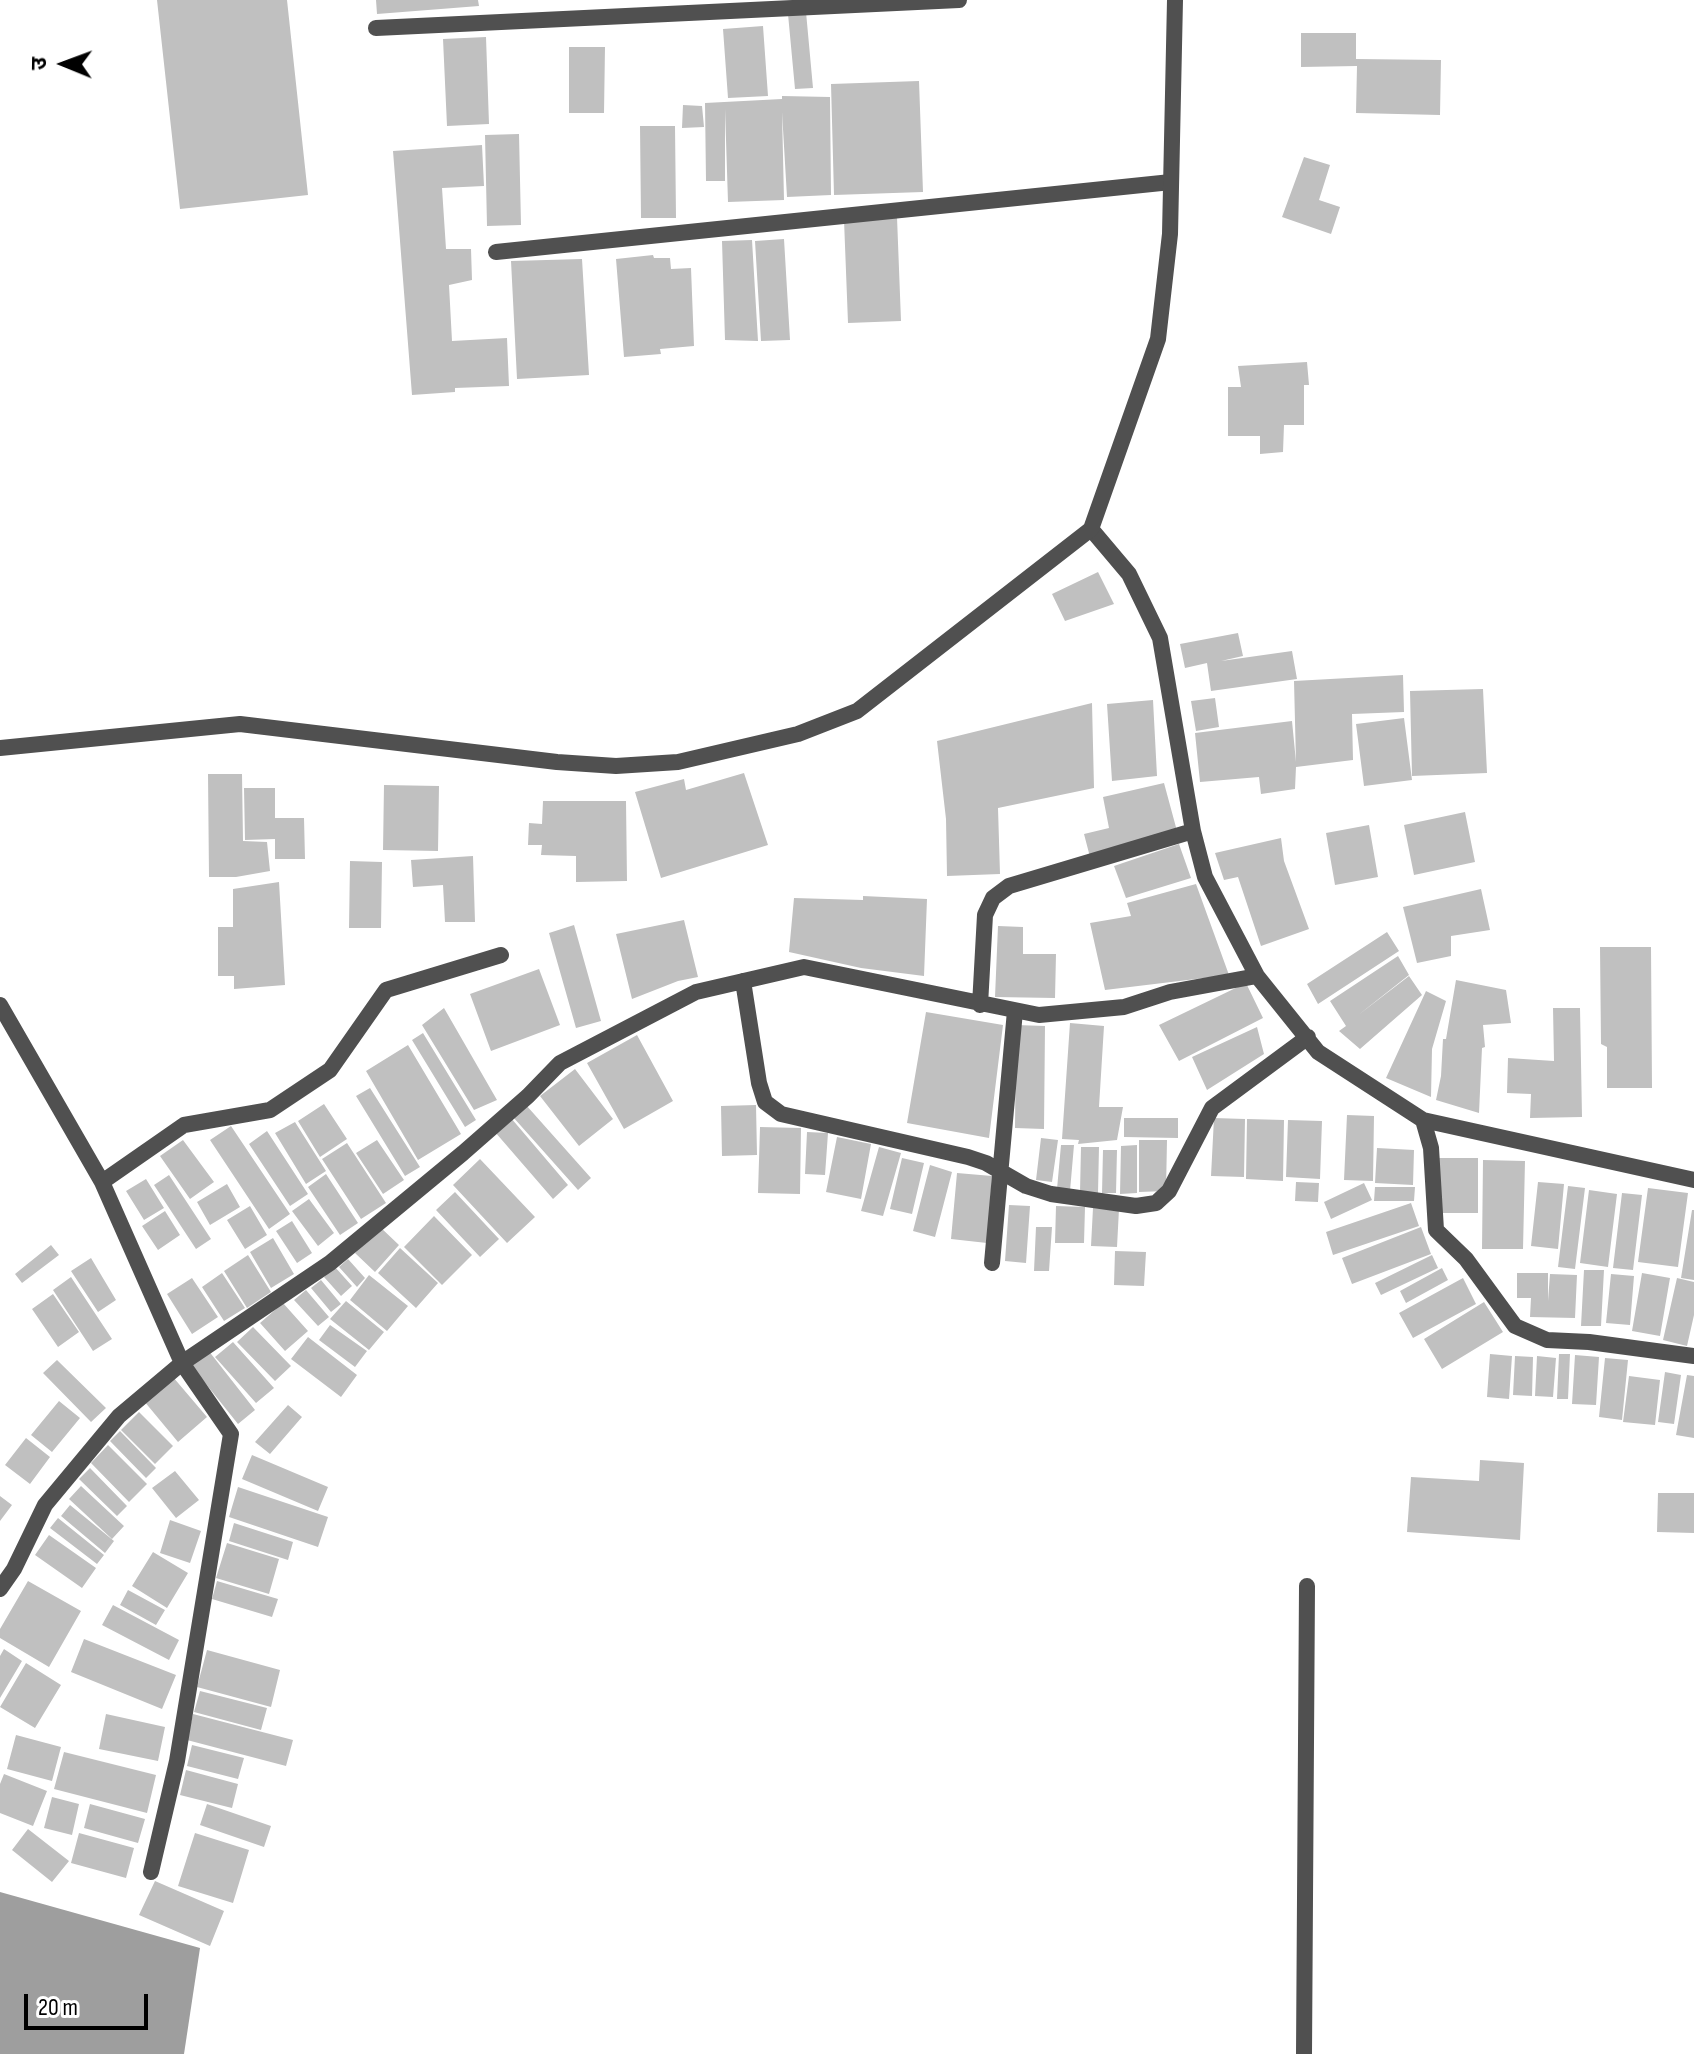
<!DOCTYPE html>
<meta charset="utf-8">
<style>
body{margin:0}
#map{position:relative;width:1694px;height:2054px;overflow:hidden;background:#fff;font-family:"Sofia Sans Condensed","Noto Sans Devanagari",sans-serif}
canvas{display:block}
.north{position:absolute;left:24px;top:24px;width:80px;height:80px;-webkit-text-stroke:6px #fff;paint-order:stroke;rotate:271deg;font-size:22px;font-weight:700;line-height:32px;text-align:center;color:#000}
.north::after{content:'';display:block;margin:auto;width:28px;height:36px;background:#000;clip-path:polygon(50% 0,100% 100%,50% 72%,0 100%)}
.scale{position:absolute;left:24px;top:1994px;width:124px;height:36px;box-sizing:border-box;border:4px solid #000;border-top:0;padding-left:10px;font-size:24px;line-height:28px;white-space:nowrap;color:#000;-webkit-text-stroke:6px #fff;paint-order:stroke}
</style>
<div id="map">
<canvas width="1694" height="2054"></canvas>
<div class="north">उ</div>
<div class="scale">20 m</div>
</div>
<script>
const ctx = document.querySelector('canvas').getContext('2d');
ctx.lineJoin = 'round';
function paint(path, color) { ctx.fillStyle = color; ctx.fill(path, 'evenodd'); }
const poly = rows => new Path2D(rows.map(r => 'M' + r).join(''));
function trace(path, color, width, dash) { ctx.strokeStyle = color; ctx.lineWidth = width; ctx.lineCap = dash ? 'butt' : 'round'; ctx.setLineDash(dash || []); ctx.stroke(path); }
paint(poly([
 [0,1892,200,1948,184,2054,0,2054]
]), '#9e9e9e');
paint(poly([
 [157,0,287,0,308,195,180,209],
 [376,0,478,0,479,6,377,14],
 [806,12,813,88,795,89,788,14],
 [763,26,768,96,728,98,723,29],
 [1301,33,1356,33,1356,59,1441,60,1440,115,1356,113,1357,66,1301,67],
 [486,37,489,124,447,126,443,39],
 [569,47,605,47,604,113,569,113],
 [919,81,923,192,834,195,831,84],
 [782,96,830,97,831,195,787,197,782,112,784,200,728,202,725,109,725,181,706,181,705,103,782,99],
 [683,105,702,106,704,127,682,128],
 [640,126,675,126,676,218,641,218],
 [519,134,521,225,487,226,485,135],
 [482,145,484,186,442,188,446,249,471,249,472,280,449,285,452,341,507,338,509,386,455,388,455,392,412,395,393,151],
 [1304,157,1330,165,1319,200,1340,207,1331,234,1282,217],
 [897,217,901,321,848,323,844,220],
 [784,239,790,340,761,341,755,241],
 [752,240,758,341,725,340,722,241],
 [653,255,654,258,670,258,671,269,691,268,694,346,660,349,661,354,624,357,616,259],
 [582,259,589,375,517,379,511,261],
 [1307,362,1309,385,1304,385,1304,425,1284,425,1283,452,1260,454,1260,436,1228,436,1228,387,1241,387,1238,366],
 [1098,572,1114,604,1065,621,1052,594],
 [1238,633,1243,656,1221,661,1292,651,1297,679,1211,691,1207,663,1185,668,1180,644],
 [1403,675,1404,712,1352,714,1353,760,1296,767,1295,789,1261,794,1259,777,1200,782,1195,733,1292,721,1296,762,1294,681],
 [1483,689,1487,773,1412,776,1410,691],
 [1215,698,1219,727,1196,731,1191,701],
 [1153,700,1157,776,1112,781,1107,704],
 [1092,703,1094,788,998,808,1000,874,947,876,946,819,937,741],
 [1404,718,1412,780,1364,786,1356,724],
 [744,773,768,845,661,878,635,792,684,779,686,790],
 [208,774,242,774,243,841,267,842,270,871,236,877,209,877],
 [1164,783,1177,831,1090,857,1084,834,1109,828,1103,797],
 [384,785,439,786,438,851,383,850],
 [244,788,275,788,275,818,304,818,305,859,275,859,275,839,245,840],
 [543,801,626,801,627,881,576,882,576,856,541,855,542,845,528,845,529,823,542,824],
 [1465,812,1475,862,1414,875,1404,825],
 [1369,825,1378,877,1335,885,1326,833],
 [1281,838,1284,861,1309,929,1261,946,1238,877,1224,880,1215,853],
 [1179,844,1191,878,1126,898,1114,866],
 [473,856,475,922,445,922,443,885,413,887,411,860],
 [350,861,382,862,381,928,349,928],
 [279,882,285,985,234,989,234,976,218,976,218,927,233,927,233,889],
 [1196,884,1229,975,1105,990,1090,923,1131,916,1127,903],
 [1481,889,1490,930,1451,936,1451,956,1417,963,1403,907],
 [863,896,927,899,924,976,861,968,789,952,794,898,863,900],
 [684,920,698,977,678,981,632,999,616,934],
 [574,925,601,1021,576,1028,549,933],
 [998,926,1023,927,1023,954,1056,954,1055,998,995,997],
 [1387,932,1399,951,1318,1004,1307,984],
 [1600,947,1651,947,1652,1088,1607,1088,1607,1047,1601,1044],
 [1398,956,1409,975,1357,1016,1409,976,1422,995,1360,1049,1339,1031,1346,1026,1330,1001],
 [539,969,560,1025,491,1051,470,994],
 [1456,980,1506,990,1511,1023,1483,1025,1485,1047,1482,1048,1479,1113,1436,1100,1441,1076,1443,1039,1446,1039],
 [1246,983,1263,1018,1179,1061,1159,1025],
 [1426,991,1446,1001,1432,1049,1431,1097,1386,1078],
 [444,1008,497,1100,474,1110,422,1025],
 [1553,1008,1580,1008,1582,1117,1530,1118,1531,1094,1507,1093,1508,1058,1554,1061],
 [926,1012,1003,1025,989,1138,907,1123],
 [1070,1023,1104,1026,1099,1107,1123,1107,1117,1140,1078,1144,1079,1140,1062,1139],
 [1016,1025,1045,1026,1044,1129,1015,1128],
 [1257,1027,1264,1054,1207,1090,1192,1057],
 [423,1033,476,1120,465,1127,412,1040],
 [637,1035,673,1101,624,1129,587,1063],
 [408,1045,461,1134,418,1160,366,1071],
 [575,1069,613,1119,579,1146,540,1096],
 [370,1088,420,1167,405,1176,356,1096],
 [324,1104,347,1139,320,1157,298,1121],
 [526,1105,591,1178,578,1190,513,1117],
 [756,1105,757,1155,722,1156,721,1106],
 [1347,1115,1374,1116,1373,1181,1344,1180],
 [511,1118,568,1185,553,1199,495,1132],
 [1124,1118,1178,1118,1178,1138,1124,1137],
 [1214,1118,1245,1119,1244,1177,1211,1176],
 [1247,1119,1284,1120,1283,1181,1246,1179],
 [1288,1120,1322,1121,1320,1179,1286,1177],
 [295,1122,326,1171,306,1184,275,1133],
 [231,1126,290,1214,269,1229,210,1140],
 [760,1127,801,1128,800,1194,758,1193],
 [267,1131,308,1194,290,1206,249,1144],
 [807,1132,828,1133,825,1175,805,1174],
 [837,1137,871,1144,861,1199,826,1192],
 [1041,1138,1058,1140,1052,1182,1036,1180],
 [183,1140,214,1182,190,1199,160,1156],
 [377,1140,404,1180,383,1194,356,1153],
 [1139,1140,1167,1140,1166,1191,1139,1192],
 [347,1143,386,1203,361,1219,322,1159],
 [1061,1145,1074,1145,1070,1191,1057,1189],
 [1137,1145,1137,1193,1120,1194,1121,1146],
 [879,1147,901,1153,883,1216,861,1211],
 [1081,1147,1099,1147,1098,1193,1080,1192],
 [1377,1148,1414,1150,1413,1185,1375,1183],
 [1103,1150,1117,1150,1116,1193,1102,1193],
 [902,1158,924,1163,912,1214,890,1209],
 [1439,1158,1478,1158,1478,1213,1439,1213],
 [480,1159,535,1217,507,1243,453,1185],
 [1483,1160,1525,1161,1523,1249,1482,1249],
 [930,1165,952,1172,935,1237,913,1231],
 [957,1173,992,1176,987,1243,951,1239],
 [326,1174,358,1223,340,1235,308,1187],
 [169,1175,211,1239,196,1249,154,1185],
 [146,1179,164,1208,144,1220,126,1191],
 [1296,1182,1319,1183,1318,1202,1295,1201],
 [1538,1182,1564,1184,1558,1249,1531,1246],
 [1364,1183,1372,1200,1331,1219,1324,1202],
 [227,1184,240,1207,210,1225,197,1202],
 [1568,1186,1585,1188,1575,1269,1558,1267],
 [1375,1187,1415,1187,1414,1201,1374,1201],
 [1648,1188,1688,1193,1678,1267,1638,1262],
 [1589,1190,1617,1194,1608,1267,1580,1263],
 [455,1192,499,1239,480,1257,436,1210],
 [1622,1193,1642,1195,1633,1270,1613,1268],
 [309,1199,334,1233,318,1246,292,1211],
 [1411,1203,1419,1226,1333,1255,1326,1232],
 [1009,1205,1030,1206,1026,1263,1005,1261],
 [250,1206,267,1235,245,1249,227,1220],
 [1056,1206,1085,1207,1084,1243,1055,1243],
 [1093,1208,1119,1209,1117,1247,1091,1246],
 [1692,1210,1694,1210,1694,1280,1681,1278],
 [165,1211,180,1235,158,1250,142,1226],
 [434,1216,472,1255,442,1285,404,1247],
 [292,1221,312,1253,297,1263,276,1231],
 [379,1226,399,1245,375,1272,355,1253],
 [1036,1227,1052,1227,1049,1271,1034,1271],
 [1421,1227,1431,1254,1352,1284,1342,1258],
 [273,1238,294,1274,271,1288,250,1252],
 [51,1245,59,1255,22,1283,15,1274],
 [400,1248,438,1283,416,1308,378,1273],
 [1115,1251,1146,1252,1144,1286,1114,1285],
 [248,1255,271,1292,247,1308,224,1271],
 [1432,1255,1438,1268,1381,1295,1375,1283],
 [91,1258,116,1300,98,1312,71,1271],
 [348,1259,365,1278,357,1287,339,1267],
 [335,1267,352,1286,341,1296,324,1277],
 [1442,1268,1448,1280,1406,1303,1400,1291],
 [1584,1270,1604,1270,1601,1326,1581,1326],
 [222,1273,245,1308,224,1321,202,1287],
 [1517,1273,1548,1273,1548,1301,1550,1274,1577,1275,1575,1318,1530,1317,1531,1298,1517,1298],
 [1642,1273,1670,1278,1660,1336,1632,1331],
 [1611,1274,1634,1276,1630,1325,1606,1323],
 [369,1275,408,1306,387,1331,350,1300],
 [71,1277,112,1339,93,1351,53,1290],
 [192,1278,218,1317,192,1334,167,1294],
 [1463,1278,1476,1304,1413,1338,1399,1313],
 [1677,1278,1694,1282,1694,1315,1687,1346,1663,1340],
 [321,1280,341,1304,331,1312,311,1288],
 [306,1290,329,1317,318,1326,294,1300],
 [53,1294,79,1332,58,1347,32,1309],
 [346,1301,384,1332,369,1350,330,1319],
 [1484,1302,1503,1332,1442,1369,1424,1339],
 [283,1303,308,1331,285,1351,260,1323],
 [330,1325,367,1351,355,1367,319,1340],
 [253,1327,291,1366,275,1381,237,1342],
 [308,1337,357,1375,341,1397,291,1359],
 [233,1342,274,1388,256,1403,215,1357],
 [208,1350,255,1410,238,1424,190,1364],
 [1490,1354,1512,1356,1509,1399,1487,1397],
 [1559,1354,1570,1354,1568,1399,1557,1399],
 [1575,1355,1599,1357,1596,1405,1572,1404],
 [1515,1356,1533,1357,1532,1396,1513,1395],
 [1537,1356,1556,1358,1553,1397,1535,1396],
 [1605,1358,1628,1360,1622,1420,1599,1417],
 [57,1360,106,1408,91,1422,43,1373],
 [1665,1372,1681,1375,1674,1424,1658,1422],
 [1687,1375,1694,1376,1694,1438,1676,1435],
 [1629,1376,1660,1380,1655,1425,1623,1422],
 [173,1377,207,1417,178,1442,144,1401],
 [59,1401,80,1418,52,1452,31,1435],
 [288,1405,302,1417,270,1454,255,1442],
 [139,1412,173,1446,155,1464,121,1430],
 [120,1431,156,1468,146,1478,110,1441],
 [26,1438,50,1457,30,1484,5,1465],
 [108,1445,147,1484,129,1502,91,1463],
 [252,1455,328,1487,318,1511,242,1479],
 [1480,1460,1524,1463,1520,1540,1407,1532,1411,1477,1479,1481],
 [90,1468,127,1506,117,1516,79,1479],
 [175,1471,199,1500,176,1518,152,1488],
 [81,1486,124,1526,112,1539,69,1499],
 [238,1487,328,1517,318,1547,229,1517],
 [1658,1493,1694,1493,1694,1533,1657,1532],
 [0,1496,12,1505,0,1521],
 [70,1505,114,1541,105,1553,61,1516],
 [58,1518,104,1555,97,1564,50,1528],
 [170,1520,201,1531,190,1563,160,1553],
 [234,1523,293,1542,288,1560,229,1541],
 [49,1535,96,1568,82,1588,35,1555],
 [227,1543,279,1559,269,1594,216,1578],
 [153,1552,188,1573,167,1608,132,1586],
 [28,1581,81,1611,49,1667,0,1638,0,1629],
 [217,1581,278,1599,272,1617,212,1599],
 [128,1590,165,1610,156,1625,120,1605],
 [113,1605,179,1640,169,1660,102,1625],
 [84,1639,176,1675,162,1709,71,1672],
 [4,1649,22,1661,0,1698,0,1656],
 [207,1650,280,1670,271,1707,197,1687],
 [26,1663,61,1685,35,1728,0,1707],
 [200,1691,267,1708,261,1730,194,1712],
 [106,1714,165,1727,158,1761,99,1749],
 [193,1714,293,1740,286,1766,187,1740],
 [16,1735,61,1747,52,1781,7,1769],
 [192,1745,244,1758,238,1779,187,1766],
 [64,1752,156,1775,147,1813,54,1789],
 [186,1770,238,1784,232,1808,180,1795],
 [4,1774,47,1791,33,1826,0,1813,0,1784],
 [52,1797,79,1804,72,1835,44,1828],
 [90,1804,145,1819,138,1843,84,1828],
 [207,1804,271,1826,264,1847,200,1825],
 [28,1829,69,1861,52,1882,12,1850],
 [79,1833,134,1848,126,1878,71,1863],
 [195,1833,249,1850,233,1903,178,1886],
 [155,1881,224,1911,210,1946,139,1915]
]), '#c0c0c0');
trace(poly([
 [376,28,959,0],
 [496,252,1171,182],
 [1091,529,1129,574,1160,638,1193,831,1205,877,1257,976,1318,1052,1423,1120,1694,1180],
 [743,981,759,1083,765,1102,781,1114,968,1157,986,1163,1026,1186,1051,1194,1136,1206,1156,1203,1169,1191,1212,1108,1308,1037],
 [0,1005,102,1182,182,1363,231,1434,177,1761,151,1872],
 [980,1005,985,915,993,898,1009,886,1193,831],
 [1423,1120,1431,1148,1436,1230,1466,1259,1515,1326,1547,1340,1589,1342,1694,1356],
 [102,1182,184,1125,270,1110,330,1070,386,990,501,955],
 [992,1263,1015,1011],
 [0,1589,14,1569,45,1505,119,1416,182,1363,330,1263,463,1153,528,1096,560,1063,696,992,804,967,1039,1015,1124,1007,1170,992,1257,976],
 [1304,2054,1307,1586]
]), '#505050', 16);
trace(poly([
 [0,748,240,724,557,762,616,766,678,762,798,734,857,711,1091,529,1158,339,1170,234,1175,0]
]), '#505050', 16);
</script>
